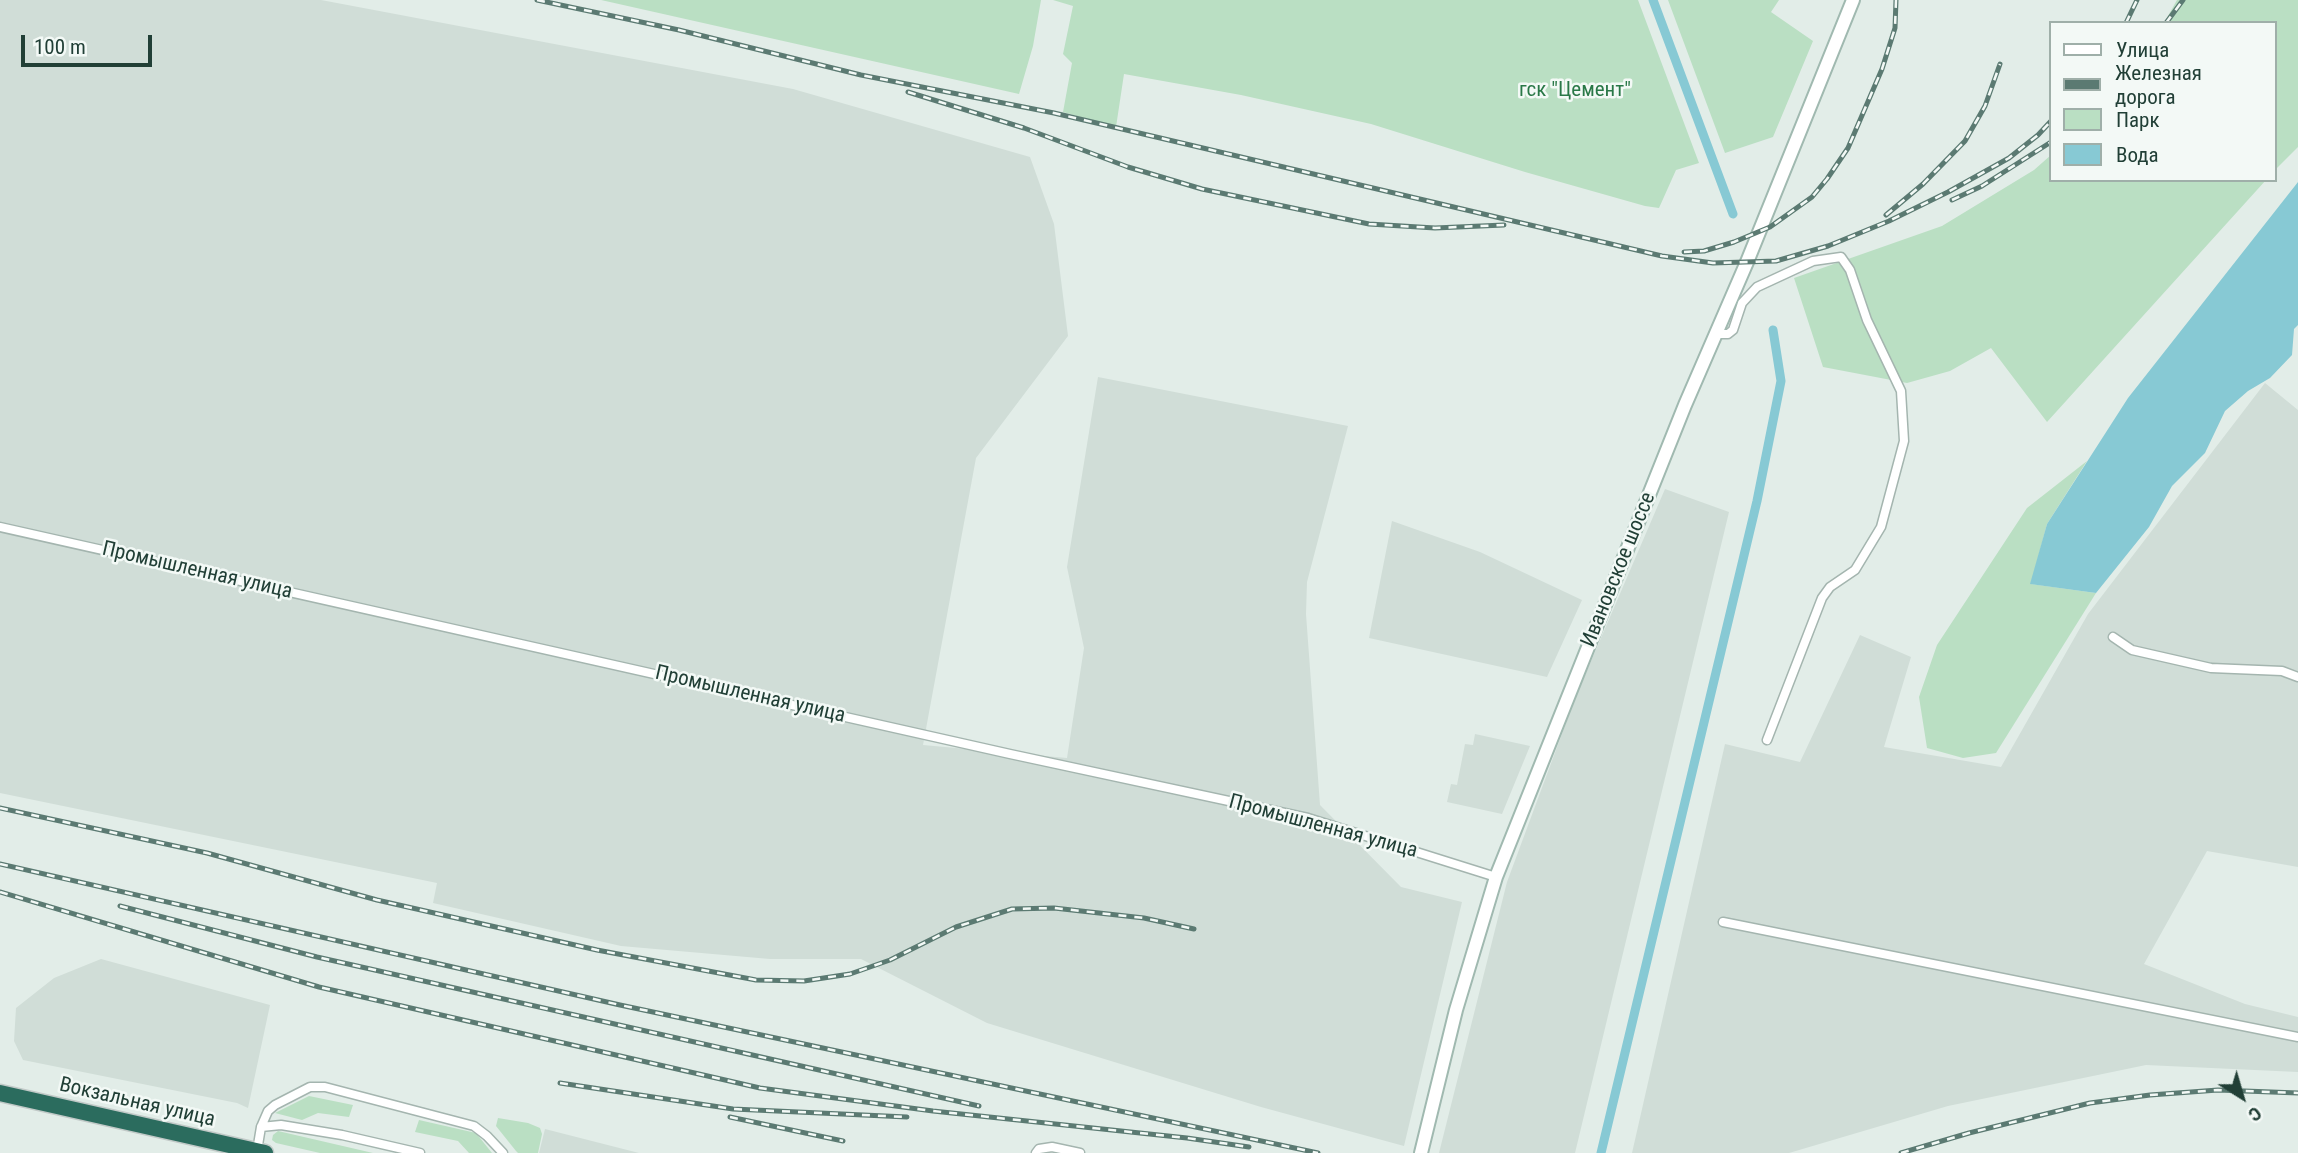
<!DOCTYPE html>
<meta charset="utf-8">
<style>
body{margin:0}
#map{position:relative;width:2298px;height:1153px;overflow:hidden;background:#e2ede8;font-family:"Roboto Condensed",sans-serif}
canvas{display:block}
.legend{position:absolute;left:2049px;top:21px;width:228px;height:161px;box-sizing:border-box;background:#f3f9f6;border:2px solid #9fafa9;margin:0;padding:9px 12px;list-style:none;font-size:21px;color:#213f36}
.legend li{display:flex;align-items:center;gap:14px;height:35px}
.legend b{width:35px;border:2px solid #9fafa9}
.north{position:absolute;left:2207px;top:1062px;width:70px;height:70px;-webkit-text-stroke:5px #f3f9f6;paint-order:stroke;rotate:143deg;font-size:19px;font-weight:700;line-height:28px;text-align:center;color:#213f36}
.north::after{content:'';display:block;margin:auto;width:24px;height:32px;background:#213f36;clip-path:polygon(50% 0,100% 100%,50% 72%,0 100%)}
.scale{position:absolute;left:21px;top:35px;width:131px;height:32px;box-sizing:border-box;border:4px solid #213f36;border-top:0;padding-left:9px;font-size:21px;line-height:24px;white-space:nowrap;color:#213f36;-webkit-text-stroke:5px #f3f9f6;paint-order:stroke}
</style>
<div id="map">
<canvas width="2298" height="1153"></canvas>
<ul class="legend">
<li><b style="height:9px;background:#fff"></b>Улица</li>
<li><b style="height:9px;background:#5b7a72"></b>Железная дорога</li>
<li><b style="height:19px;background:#badfc3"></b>Парк</li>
<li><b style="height:19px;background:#87c9d4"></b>Вода</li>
</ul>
<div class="north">С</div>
<div class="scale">100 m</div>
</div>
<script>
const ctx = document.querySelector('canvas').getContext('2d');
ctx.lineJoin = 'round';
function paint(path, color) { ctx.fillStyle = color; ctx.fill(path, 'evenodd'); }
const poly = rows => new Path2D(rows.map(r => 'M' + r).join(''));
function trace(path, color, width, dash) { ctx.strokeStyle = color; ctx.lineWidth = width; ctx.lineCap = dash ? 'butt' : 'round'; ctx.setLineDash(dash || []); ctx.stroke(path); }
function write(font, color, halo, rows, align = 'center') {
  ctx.font = font + ' "Roboto Condensed",sans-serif'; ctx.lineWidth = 5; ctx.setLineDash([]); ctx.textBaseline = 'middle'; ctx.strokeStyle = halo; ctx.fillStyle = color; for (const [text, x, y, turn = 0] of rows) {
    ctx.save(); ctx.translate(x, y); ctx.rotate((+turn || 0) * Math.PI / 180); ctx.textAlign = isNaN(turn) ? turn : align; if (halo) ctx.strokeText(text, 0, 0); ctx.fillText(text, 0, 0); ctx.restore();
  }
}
paint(poly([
 [0,0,321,0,793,89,1030,157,1054,224,1068,336,976,458,923,745,1067,758,1084,648,1067,567,1098,377,1348,426,1307,582,1306,614,1320,805,1401,887,1462,902,1404,1146,1261,1107,987,1023,861,959,770,959,621,946,433,903,437,883,0,793],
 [2265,383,2298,410,2298,867,2207,851,2144,964,2245,1004,2298,1017,2298,1072,2146,1065,1948,1106,1789,1153,1632,1153,1725,744,1800,762,1860,635,1911,657,1884,747,2001,767,2088,614],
 [1665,489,1729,512,1575,1153,1439,1153,1507,882,1576,696],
 [1392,521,1480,552,1582,600,1547,677,1369,638],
 [1475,734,1530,746,1502,814,1447,802,1451,784,1457,785,1465,744,1473,745],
 [101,959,270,1005,248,1108,237,1103,23,1060,14,1041,16,1008,54,978],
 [545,1129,639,1153,539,1153]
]), '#d0ddd7');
paint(poly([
 [601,0,1041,0,1033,46,1019,94],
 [1053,0,1638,0,1699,163,1676,170,1659,208,1645,206,1525,172,1371,124,1241,95,1124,74,1116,127,1063,112,1072,63,1063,54,1073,6],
 [1668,0,1779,0,1771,12,1813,41,1773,137,1725,153],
 [2177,0,2298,0,2298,147,2275,170,2275,23,2164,23],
 [2051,155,2051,180,2266,180,2047,422,1991,348,1950,371,1907,383,1823,367,1794,278,1942,226,2034,170],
 [2087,461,2047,524,2031,584,2096,593,1996,753,1963,758,1927,748,1919,697,1937,645,2027,508],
 [309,1096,353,1105,349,1117,318,1113,302,1120,275,1113],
 [498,1118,528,1123,540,1128,542,1134,538,1153,518,1153,516,1151,496,1126],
 [419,1120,476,1133,492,1153,469,1153,458,1141,415,1132],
 [278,1131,373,1153,320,1153,276,1143,272,1140,273,1135]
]), '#badfc3');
paint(poly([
 [2298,182,2298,325,2294,329,2292,355,2270,378,2248,391,2225,411,2205,453,2172,486,2149,527,2096,593,2030,584,2047,524,2128,398]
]), '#87c9d4');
trace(poly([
 [1653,0,1733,214],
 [1601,1153,1757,501,1781,381,1773,330]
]), '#87c9d4', 9);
const street = poly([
 [1716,334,1728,334,1733,330,1742,303,1757,287,1813,261,1841,257,1850,270,1867,320,1901,391,1904,441,1881,527,1855,570,1830,587,1822,598,1767,740],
 [0,527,1010,754,1308,818,1496,877],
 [2113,637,2132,650,2211,668,2282,671,2298,677],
 [1723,922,2298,1037],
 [261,1127,281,1125,342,1135,420,1153],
 [257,1151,261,1127,268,1111,275,1105,310,1087,325,1087,474,1126,487,1136,503,1153],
 [1036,1153,1039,1149,1052,1147,1080,1153]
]);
const secondary = poly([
 [1421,1153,1456,1010,1496,877,1685,405,1747,262,1853,0]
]);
const highway = poly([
 [0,1093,265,1153]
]);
trace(street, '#a4b5af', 11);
trace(secondary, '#a0b9b0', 16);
trace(highway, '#c1c9c7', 19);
trace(street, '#fff', 8);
trace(secondary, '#fff', 12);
trace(highway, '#2b6c5e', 16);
const rail = poly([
 [537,0,679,30,861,75,1054,113,1662,256,1713,263,1776,261,1828,246,1889,221,1948,192,2009,158,2038,135,2051,121],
 [2126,23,2137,0],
 [2166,23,2183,0],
 [908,92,1024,128,1128,167,1202,189,1369,224,1435,228,1504,225],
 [1952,200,1982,186,2051,142],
 [1886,215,1923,184,1965,141,1985,106,2000,64],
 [1684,252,1704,251,1734,242,1770,227,1812,197,1827,179,1848,148,1882,69,1895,28,1896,0],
 [0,808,207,853,377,900,597,950,756,980,804,981,850,974,890,960,956,927,1012,909,1054,908,1144,918,1194,929],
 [0,864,620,1005,1318,1153],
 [0,892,319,987,760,1088,933,1111,1187,1138,1249,1147],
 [120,906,317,957,979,1106],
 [560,1083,733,1109,907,1117],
 [730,1117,843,1141],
 [1901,1153,1969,1133,2090,1103,2150,1095,2218,1090,2298,1093]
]);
trace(rail, '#5b7a72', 5);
trace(rail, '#f3f9f6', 2.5, [8]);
write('21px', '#297847', '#f3f9f6', [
 ["гск \"Цемент\"",1575,91]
]);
write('21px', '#213f36', '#f3f9f6', [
 ["Ивановское шоссе",1619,570,-68],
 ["Промышленная улица",197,571,13],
 ["Промышленная улица",750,695,13],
 ["Промышленная улица",1323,827,15],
 ["Вокзальная улица",137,1103,13]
]);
</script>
